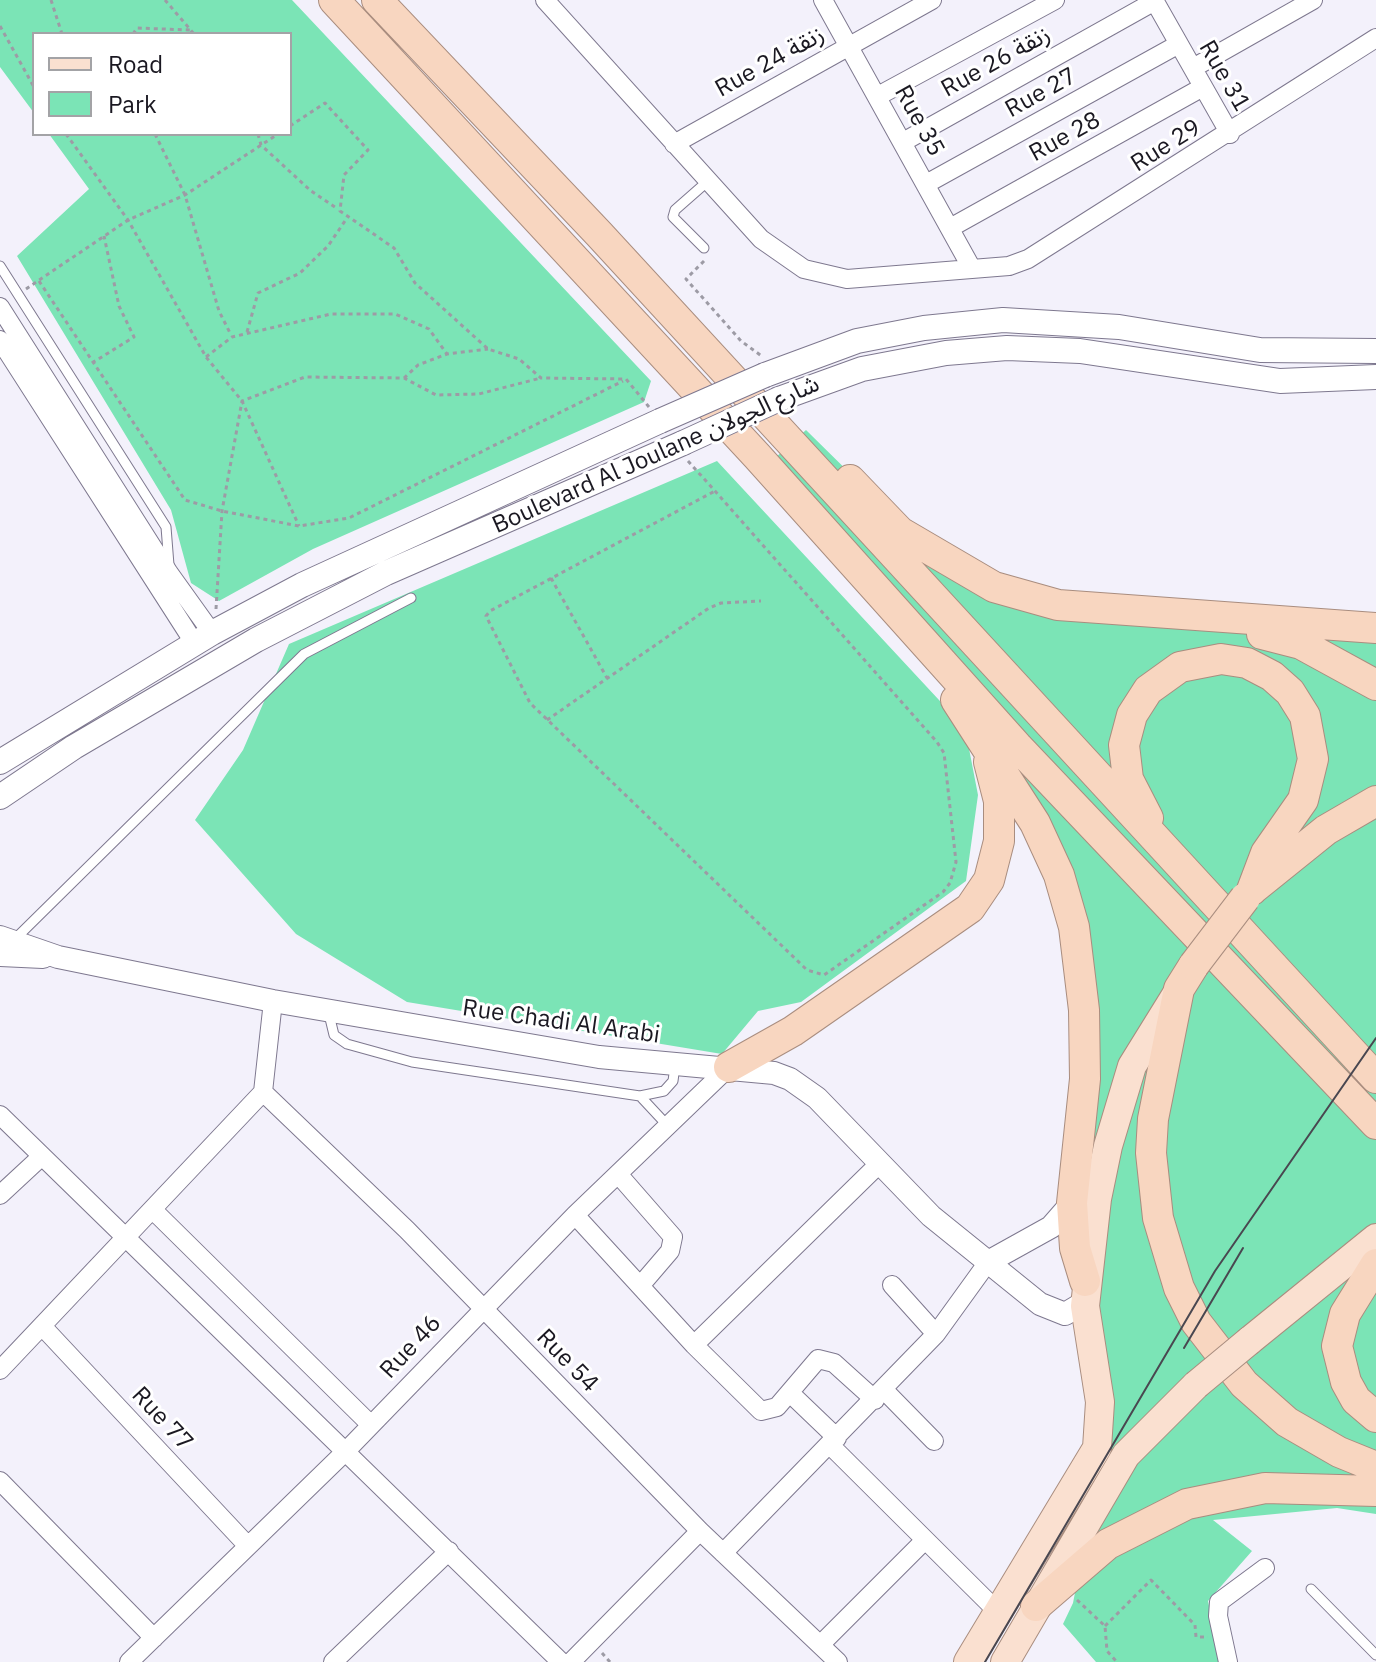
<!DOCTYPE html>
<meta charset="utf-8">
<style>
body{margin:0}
#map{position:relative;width:1376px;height:1662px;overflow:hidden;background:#f3f1fb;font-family:"IBM Plex Sans",sans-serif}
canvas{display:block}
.legend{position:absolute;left:32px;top:32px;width:260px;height:104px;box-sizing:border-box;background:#fff;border:2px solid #a3a3a6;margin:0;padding:10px 14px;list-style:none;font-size:24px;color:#1a1821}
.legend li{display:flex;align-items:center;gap:16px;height:40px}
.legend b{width:40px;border:2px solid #a3a3a6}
</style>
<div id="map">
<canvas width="1376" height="1662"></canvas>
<ul class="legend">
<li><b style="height:10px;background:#fae0d0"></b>Road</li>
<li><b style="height:22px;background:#7be4b6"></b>Park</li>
</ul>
</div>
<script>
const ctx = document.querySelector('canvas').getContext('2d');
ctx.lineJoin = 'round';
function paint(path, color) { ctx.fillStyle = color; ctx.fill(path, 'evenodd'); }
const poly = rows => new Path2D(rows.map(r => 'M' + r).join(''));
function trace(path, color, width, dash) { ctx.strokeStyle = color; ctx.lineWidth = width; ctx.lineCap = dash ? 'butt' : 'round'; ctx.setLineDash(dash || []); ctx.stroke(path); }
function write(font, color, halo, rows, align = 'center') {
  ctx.font = font + ' "IBM Plex Sans","Noto Sans Arabic",sans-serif'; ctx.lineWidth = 6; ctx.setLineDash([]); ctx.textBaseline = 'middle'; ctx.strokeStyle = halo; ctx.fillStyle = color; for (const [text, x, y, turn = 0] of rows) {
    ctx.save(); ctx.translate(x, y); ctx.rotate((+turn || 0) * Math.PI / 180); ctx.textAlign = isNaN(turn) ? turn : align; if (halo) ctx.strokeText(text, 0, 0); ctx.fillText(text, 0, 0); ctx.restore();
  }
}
paint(poly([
 [0,0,292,0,651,381,644,402,313,549,219,601,191,583,171,510,17,256,89,189,49,134,290,134,290,34,34,34,34,113,0,67],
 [806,430,938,560,1070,600,1376,623,1376,1514,1337,1508,1213,1520,1252,1551,1208,1601,1221,1662,1096,1662,1063,1624,1073,1603,1106,1433,1093,1329,1080,918,984,724,764,468],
 [717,461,965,728,978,795,966,881,801,1002,758,1011,722,1054,407,1002,296,934,195,820,243,750,289,644]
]), '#7be4b6');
const service = poly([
 [704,248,673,217,675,210,708,181],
 [0,266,166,527,169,565],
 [14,940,304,654,411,598],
 [328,1010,334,1035,347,1044,412,1062,640,1096,664,1091,673,1081,675,1066],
 [640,1096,667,1125],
 [1311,1589,1376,1655]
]);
const minor = poly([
 [545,0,761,239,804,269,847,279,1009,266,1028,259,1376,38],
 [823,0,971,267],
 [1154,0,1230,134],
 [1193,68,1313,0],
 [878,96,1055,0],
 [903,142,1155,1],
 [674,144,932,0],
 [926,184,1179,44],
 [950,228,1203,87],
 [0,307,169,573,212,633],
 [0,340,195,644],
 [263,1092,407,1230,700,1531,838,1662],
 [0,1115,561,1662],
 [618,1174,673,1237,670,1251,640,1286],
 [0,1195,42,1156],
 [154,1211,371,1425],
 [575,1215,694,1345,761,1411,777,1407,818,1359,834,1363,875,1400],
 [892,1285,936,1334],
 [42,1326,247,1545],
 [694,1345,880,1163],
 [0,1370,263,1092,273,1001],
 [884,1390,934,1441],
 [790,1393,837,1438],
 [830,1445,998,1612],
 [0,1481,154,1638],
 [723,1553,936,1334,988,1262],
 [820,1645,925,1540],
 [129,1662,347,1450,575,1215,729,1067],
 [333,1662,449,1551],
 [571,1662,700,1531],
 [1228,1662,1218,1616,1219,1602,1265,1568]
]);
const tertiary = poly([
 [0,937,58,957,273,1001,599,1057,774,1073,790,1079,817,1098,931,1216,1040,1304,1065,1314,1085,1302],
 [0,955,43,957],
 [988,1262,1051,1227,1072,1203]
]);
const secondary = poly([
 [765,375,857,341,924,328,1003,320,1119,327,1260,350,1376,351],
 [779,399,862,369,946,353,1007,348,1080,351,1280,381,1376,377],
 [0,762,212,633,302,585,660,421],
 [0,797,74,747,256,640,386,573,683,443]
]);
const primary = poly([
 [1249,1341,1376,1238],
 [968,1662,1097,1448,1100,1402,1085,1306,1097,1199,1108,1146,1132,1066,1176,995],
 [1005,1662,1126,1455,1196,1385]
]);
const trunk = poly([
 [334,0,757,456,1017,746,1376,1124],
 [377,0,599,234,1376,1078],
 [850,480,900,532,994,587,1058,605,1376,628],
 [1262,634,1301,644,1376,685],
 [956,700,1035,823,1059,875,1074,927,1084,1010,1085,1079,1072,1203,1075,1248,1085,1281],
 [1148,818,1128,779,1124,745,1132,715,1148,690,1180,667,1221,659,1247,663,1272,676,1290,692,1305,716,1313,759,1303,800,1266,853,1252,890],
 [1254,888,1326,830,1376,801],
 [1194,965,1179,989,1153,1119,1151,1153,1158,1218,1179,1288,1196,1322,1244,1384,1287,1422,1339,1452,1376,1467],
 [729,1067,793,1031,970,908,989,880,999,841,999,801,989,762],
 [1376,1264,1345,1314,1337,1346,1346,1382,1356,1400,1376,1417],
 [1036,1606,1108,1544,1187,1504,1265,1488,1376,1491]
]);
trace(service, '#7e788f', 11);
trace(minor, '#7e788f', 20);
trace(tertiary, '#7e788f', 24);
trace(secondary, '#7e788f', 26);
trace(primary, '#a98d7f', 30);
trace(trunk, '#a98d7f', 32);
trace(poly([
 [51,0,62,34],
 [165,0,194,34],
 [0,26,34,87],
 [133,34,137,28,190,30],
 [290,126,325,103,368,150,344,175,340,211,394,248,415,283,488,349,519,359,541,378,626,379,649,407],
 [66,134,128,220,206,357,242,401,299,526],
 [155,134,185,195,219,311,231,335],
 [258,134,261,145,311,191,338,209],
 [704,261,686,279,741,341,763,357],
 [39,281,185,500,222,511,299,526,349,518,623,381],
 [26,289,128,220,185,195,278,134],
 [247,332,258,293,300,273,328,246,347,218],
 [206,357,232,337,331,314,395,314,429,329,447,354],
 [92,363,134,337,119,306,104,236],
 [404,378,418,365,447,354,488,349],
 [688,461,715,491,937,742,944,753,956,862,950,883,943,892,824,975,807,970,530,703,486,616,490,611,715,491],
 [551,578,607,678],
 [216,609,222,511,242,401,305,377,404,378,436,395,479,394,541,378],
 [547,720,709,608,721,603,761,601],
 [1077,1600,1105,1626,1107,1651,1117,1662],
 [1105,1626,1151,1580,1195,1625,1196,1637,1208,1637],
 [602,1653,610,1662]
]), '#9d9ba5', 3, [4, 4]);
trace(service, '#fff', 9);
trace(minor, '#fff', 18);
trace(tertiary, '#fff', 22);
trace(secondary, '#fff', 24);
trace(primary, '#fae0d0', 28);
trace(trunk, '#f8d6c0', 30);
trace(poly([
 [1184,1348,1243,1248],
 [985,1662,1215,1271,1376,1038]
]), '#494750', 2);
const secondaryBridge = poly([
 [660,421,765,375],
 [683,443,779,399]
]);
const primaryBridge = poly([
 [1196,1385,1249,1341]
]);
const trunkBridge = poly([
 [1194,965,1245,898]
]);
trace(secondaryBridge, '#7e788f', 26, []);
trace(primaryBridge, '#a98d7f', 30, []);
trace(trunkBridge, '#a98d7f', 32, []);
trace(secondaryBridge, '#fff', 24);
trace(primaryBridge, '#fae0d0', 28);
trace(trunkBridge, '#f8d6c0', 30);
write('24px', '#1a1821', '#fff', [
 ["Rue 24 زنقة",770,62,-29],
 ["Rue 26 زنقة",996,62,-29],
 ["Rue 31",1224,76,60],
 ["Rue 27",1041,93,-29],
 ["Rue 35",919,121,61],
 ["Rue 28",1065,137,-29],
 ["Rue 29",1166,146,-32],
 ["Boulevard Al Joulane شارع الجولان",656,455,-24],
 ["Rue Chadi Al Arabi",561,1022,8],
 ["Rue 46",411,1347,-47],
 ["Rue 54",567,1361,46],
 ["Rue 77",162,1419,47]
]);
</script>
